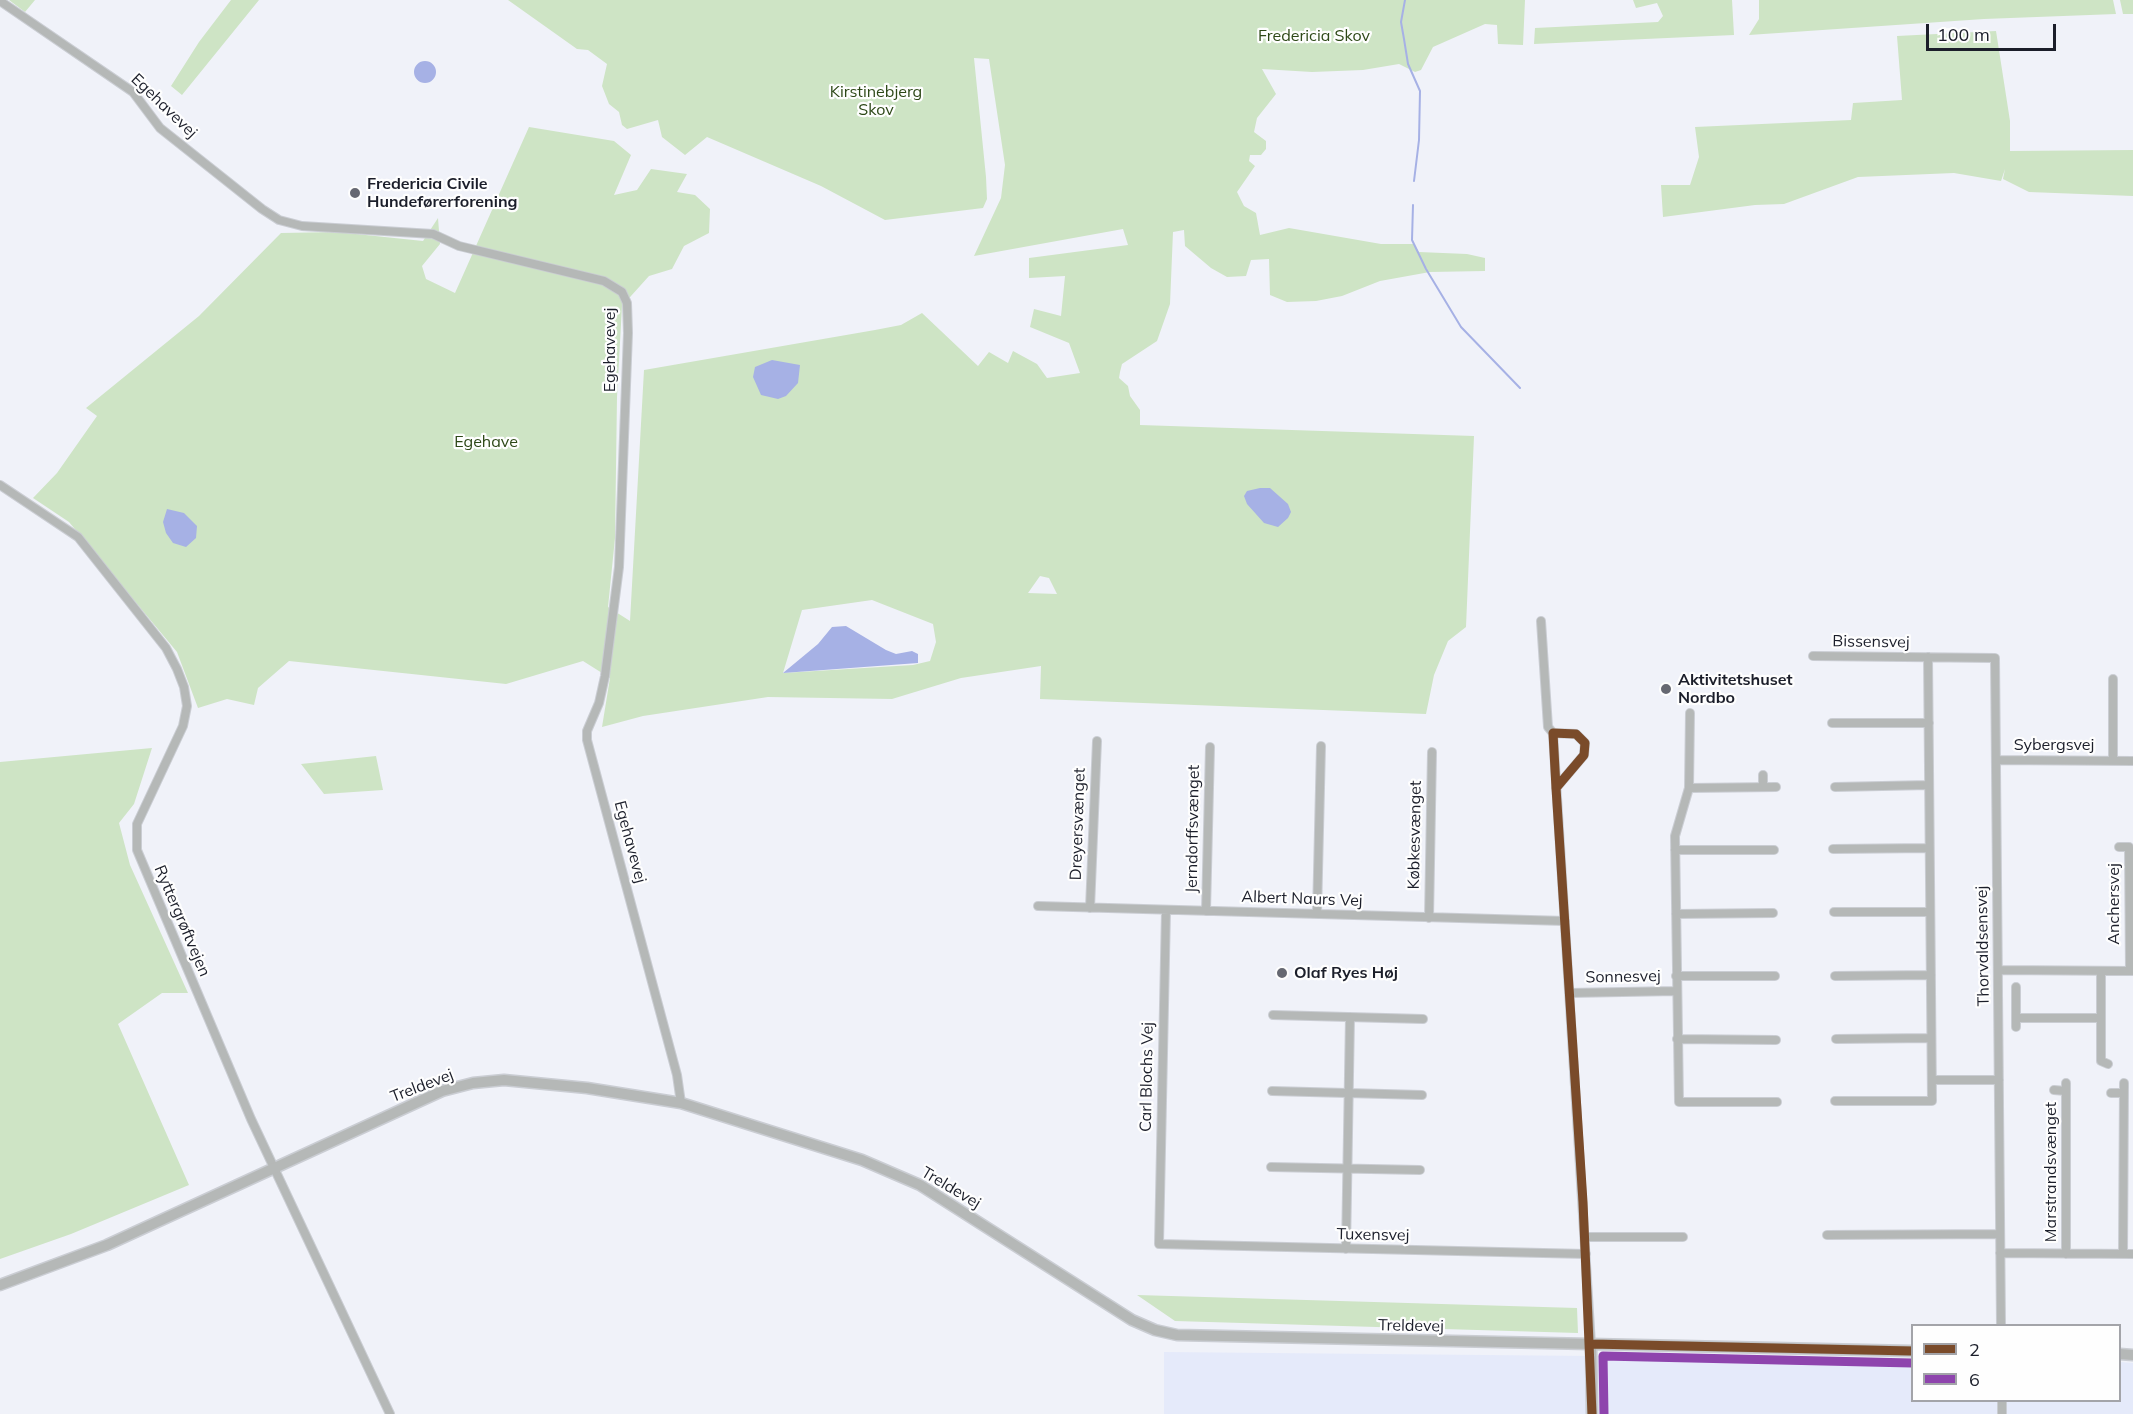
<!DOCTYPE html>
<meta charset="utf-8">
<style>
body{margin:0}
#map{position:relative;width:2133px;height:1414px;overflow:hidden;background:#f0f2f9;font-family:Mulish,sans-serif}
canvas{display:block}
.legend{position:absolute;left:1911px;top:1324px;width:210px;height:78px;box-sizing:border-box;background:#fefefe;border:2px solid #a3a4a9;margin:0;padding:8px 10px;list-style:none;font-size:18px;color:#1b1e2a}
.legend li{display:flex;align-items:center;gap:12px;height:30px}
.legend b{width:30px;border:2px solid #a3a4a9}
.scale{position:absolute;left:1926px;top:24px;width:130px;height:27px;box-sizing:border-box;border:3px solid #1b1e2a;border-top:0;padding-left:8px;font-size:18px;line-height:21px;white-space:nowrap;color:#1b1e2a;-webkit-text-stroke:4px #fefefe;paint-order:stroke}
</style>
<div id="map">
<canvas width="2133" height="1414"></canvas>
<ul class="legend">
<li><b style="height:8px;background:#7a4b2a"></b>2</li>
<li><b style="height:8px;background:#8e44ad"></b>6</li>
</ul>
<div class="scale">100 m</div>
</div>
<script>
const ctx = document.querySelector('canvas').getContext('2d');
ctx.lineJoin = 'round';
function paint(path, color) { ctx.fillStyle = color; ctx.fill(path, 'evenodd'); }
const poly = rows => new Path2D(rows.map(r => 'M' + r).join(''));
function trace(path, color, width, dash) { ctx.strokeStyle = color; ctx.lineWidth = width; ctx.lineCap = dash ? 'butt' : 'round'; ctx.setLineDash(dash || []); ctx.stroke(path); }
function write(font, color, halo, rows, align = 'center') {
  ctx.font = font + ' Mulish,sans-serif'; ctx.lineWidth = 4.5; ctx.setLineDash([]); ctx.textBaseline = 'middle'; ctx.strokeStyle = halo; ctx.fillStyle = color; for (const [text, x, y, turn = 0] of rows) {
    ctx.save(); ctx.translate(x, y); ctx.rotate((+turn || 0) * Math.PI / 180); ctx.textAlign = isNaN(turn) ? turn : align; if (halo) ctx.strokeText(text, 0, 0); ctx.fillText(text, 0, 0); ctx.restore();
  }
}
paint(poly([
 [1164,1352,1912,1359,1912,1400,2120,1400,2120,1362,2133,1363,2133,1414,1164,1414]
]), '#e5eafa');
paint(poly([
 [9,0,35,0,25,12],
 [231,0,259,0,182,95,171,86,199,42],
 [508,0,1525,0,1523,45,1498,44,1497,25,1485,24,1433,47,1421,70,1415,72,1399,64,1363,70,1312,72,1262,69,1276,94,1257,118,1254,132,1266,141,1266,149,1261,155,1250,155,1249,161,1255,166,1237,192,1244,206,1256,213,1260,235,1289,228,1381,244,1414,244,1419,252,1467,254,1485,258,1485,271,1430,272,1380,281,1342,296,1316,301,1287,302,1270,295,1269,259,1251,260,1246,276,1227,277,1211,268,1185,246,1184,230,1173,232,1170,304,1157,341,1122,364,1120,372,1119,378,1128,386,1130,396,1140,410,1140,425,1474,436,1466,627,1448,641,1434,675,1426,714,1040,699,1041,666,961,678,892,699,768,697,643,716,602,727,610,678,583,661,506,684,289,661,258,688,254,705,227,699,198,708,177,652,69,522,33,498,57,473,97,416,86,408,199,316,281,233,337,232,423,241,438,218,440,244,422,266,426,279,455,293,529,127,614,141,631,155,614,195,637,190,651,169,687,174,677,192,695,195,710,209,709,233,684,246,672,269,649,276,622,306,617,397,615,538,608,607,630,621,644,370,875,330,901,325,922,313,978,366,989,352,1008,363,1013,351,1037,364,1047,378,1080,373,1069,343,1030,327,1034,309,1061,316,1065,276,1029,278,1029,258,1128,245,1123,229,974,256,1001,198,1005,165,989,59,974,58,986,177,987,199,983,208,885,220,821,186,707,137,685,155,662,137,658,120,627,129,622,125,619,112,609,104,602,86,607,64,588,50,577,49],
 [1040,576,1049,578,1057,594,1028,593],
 [872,600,933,624,936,642,930,661,913,665,783,673,802,610],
 [1633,0,1732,0,1734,35,1534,44,1535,28,1658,22,1663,16,1657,3,1636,8],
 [1759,0,2113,0,2116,14,1984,19,1749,35,1759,19],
 [2120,0,2133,0,2133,14,2123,14],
 [1996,31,2010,121,2010,151,2133,150,2133,196,2029,192,2003,179,2005,169,2001,181,1954,173,1858,177,1784,204,1755,205,1663,217,1661,185,1690,185,1699,157,1695,127,1851,120,1853,103,1902,100,1897,36],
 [152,748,134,804,119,823,130,865,188,993,162,993,118,1024,189,1185,71,1234,0,1259,0,762],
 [376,756,383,790,324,794,301,764],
 [1137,1295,1577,1308,1578,1333,1175,1321]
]), '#cee4c5');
paint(poly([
 '414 72a11 11 0 1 1 22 0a11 11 0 1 1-22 0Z',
 [772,360,800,365,798,383,786,396,778,399,761,395,753,377,755,367],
 [1260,488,1270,488,1288,504,1291,512,1288,518,1278,527,1264,523,1247,504,1244,496,1247,491],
 [167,509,184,513,197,526,196,538,186,547,173,543,166,533,163,522],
 [846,626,886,650,896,654,912,651,918,654,918,663,783,673,818,644,832,627]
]), '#a6b1e5');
trace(poly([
 [1405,0,1401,22,1404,39,1408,64,1420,91,1419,140,1414,181],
 [1413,205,1412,240,1426,269,1461,327,1520,388]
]), '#a6b1e5', 2);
const minor = poly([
 [0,1,133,92,160,128,262,209,279,220,302,226,433,234,459,246,604,281,622,292,627,303,628,333,619,567,605,676,599,703,587,731,587,740,677,1075,681,1103],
 [0,485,78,537,166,648,177,669,184,687,187,706,183,726,137,824,137,850,251,1119,390,1414],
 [1541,621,1548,727,1553,733],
 [1813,656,1995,658,2001,1326],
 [1832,723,1929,723],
 [1996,760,2133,761],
 [2113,761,2113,679],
 [1763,775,1763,787],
 [1776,787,1689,788,1675,836,1679,1102,1777,1102],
 [1835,787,1929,785],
 [1556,788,1584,755,1585,743,1576,734,1553,733,1591,1344],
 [1689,788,1690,713],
 [2119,847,2129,847,2130,971],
 [1833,849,1929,848],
 [1675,850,1774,850],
 [1038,906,1565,921],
 [1090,908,1097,741],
 [1166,910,1159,1244,1586,1254],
 [1206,911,1210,747],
 [1834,912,1930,912],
 [1317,914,1321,746],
 [1676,914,1773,913],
 [1429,918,1432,752],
 [1998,970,2133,971],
 [2101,971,2101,1061,2108,1064],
 [1676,976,1775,976],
 [1835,976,1931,975],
 [2016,987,2016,1027],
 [1569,993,1676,991],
 [1273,1015,1423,1019],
 [2016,1018,2101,1018],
 [1677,1039,1776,1040],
 [1836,1039,1931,1038],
 [1932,1080,1999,1080],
 [2054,1090,2066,1091],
 [1272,1091,1422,1095],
 [2111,1093,2124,1093],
 [1835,1101,1932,1101,1928,657],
 [1271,1167,1420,1170],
 [1827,1235,2000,1234],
 [1585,1237,1683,1237],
 [1346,1249,1350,1017],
 [2000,1253,2133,1254],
 [2066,1254,2066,1083],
 [2123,1254,2124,1083],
 [2002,1400,2002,1414]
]);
const tertiary = poly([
 [0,1285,107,1245,442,1091,473,1083,504,1080,587,1088,681,1103,862,1160,920,1185,1132,1320,1155,1330,1177,1335,1912,1351],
 [1591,1344,1592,1414],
 [2120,1354,2133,1355]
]);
trace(minor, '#cacdd3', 10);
trace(tertiary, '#cacdd3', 13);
trace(minor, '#b5b8b7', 8);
trace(tertiary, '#b5b8b7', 10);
trace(poly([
 [1553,733,1576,734,1585,743,1584,755,1556,788,1553,733],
 [1556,788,1583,1202,1592,1414],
 [1591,1344,1912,1351]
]), '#7a4b2a', 9);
trace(poly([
 [1604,1414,1603,1356,1912,1363]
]), '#8e44ad', 9);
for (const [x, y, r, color] of [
 [355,193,6,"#666872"],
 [1666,689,6,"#666872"],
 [1282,973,6,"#666872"]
]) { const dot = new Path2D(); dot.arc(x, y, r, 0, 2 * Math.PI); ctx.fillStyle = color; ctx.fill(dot); trace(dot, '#fefefe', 2); }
write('16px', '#2d4817', '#fefefe', [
 ["Fredericia Skov",1314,36],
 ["Kirstinebjerg",876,92],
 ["Skov",876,110],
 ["Egehave",486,442]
]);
write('16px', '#1b1e2a', '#fefefe', [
 ["Egehavevej",164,106,44],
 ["Egehavevej",610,350,-90],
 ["Bissensvej",1871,642,1],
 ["Sybergsvej",2054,745],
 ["Dreyersvænget",1078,824,-88],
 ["Jerndorffsvænget",1193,829,-89],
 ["Købkesvænget",1415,835,-89],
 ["Egehavevej",630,842,75],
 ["Albert Naurs Vej",1302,899,2],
 ["Anchersvej",2114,904,-90],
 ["Ryttergrøftvejen",182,921,67],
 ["Thorvaldsensvej",1983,946,-91],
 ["Sonnesvej",1623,977,-1],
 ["Carl Blochs Vej",1147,1077,-89],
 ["Treldevej",422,1086,-21],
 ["Marstrandsvænget",2051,1172,-90],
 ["Treldevej",951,1188,31],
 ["Tuxensvej",1373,1235,1],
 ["Treldevej",1411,1326,1]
]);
write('bold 16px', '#1b1e2a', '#fefefe', [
 ["Fredericia Civile",367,184],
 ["Hundeførerforening",367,202],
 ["Aktivitetshuset",1678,680],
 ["Nordbo",1678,698],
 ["Olaf Ryes Høj",1294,973]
], 'left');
</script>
